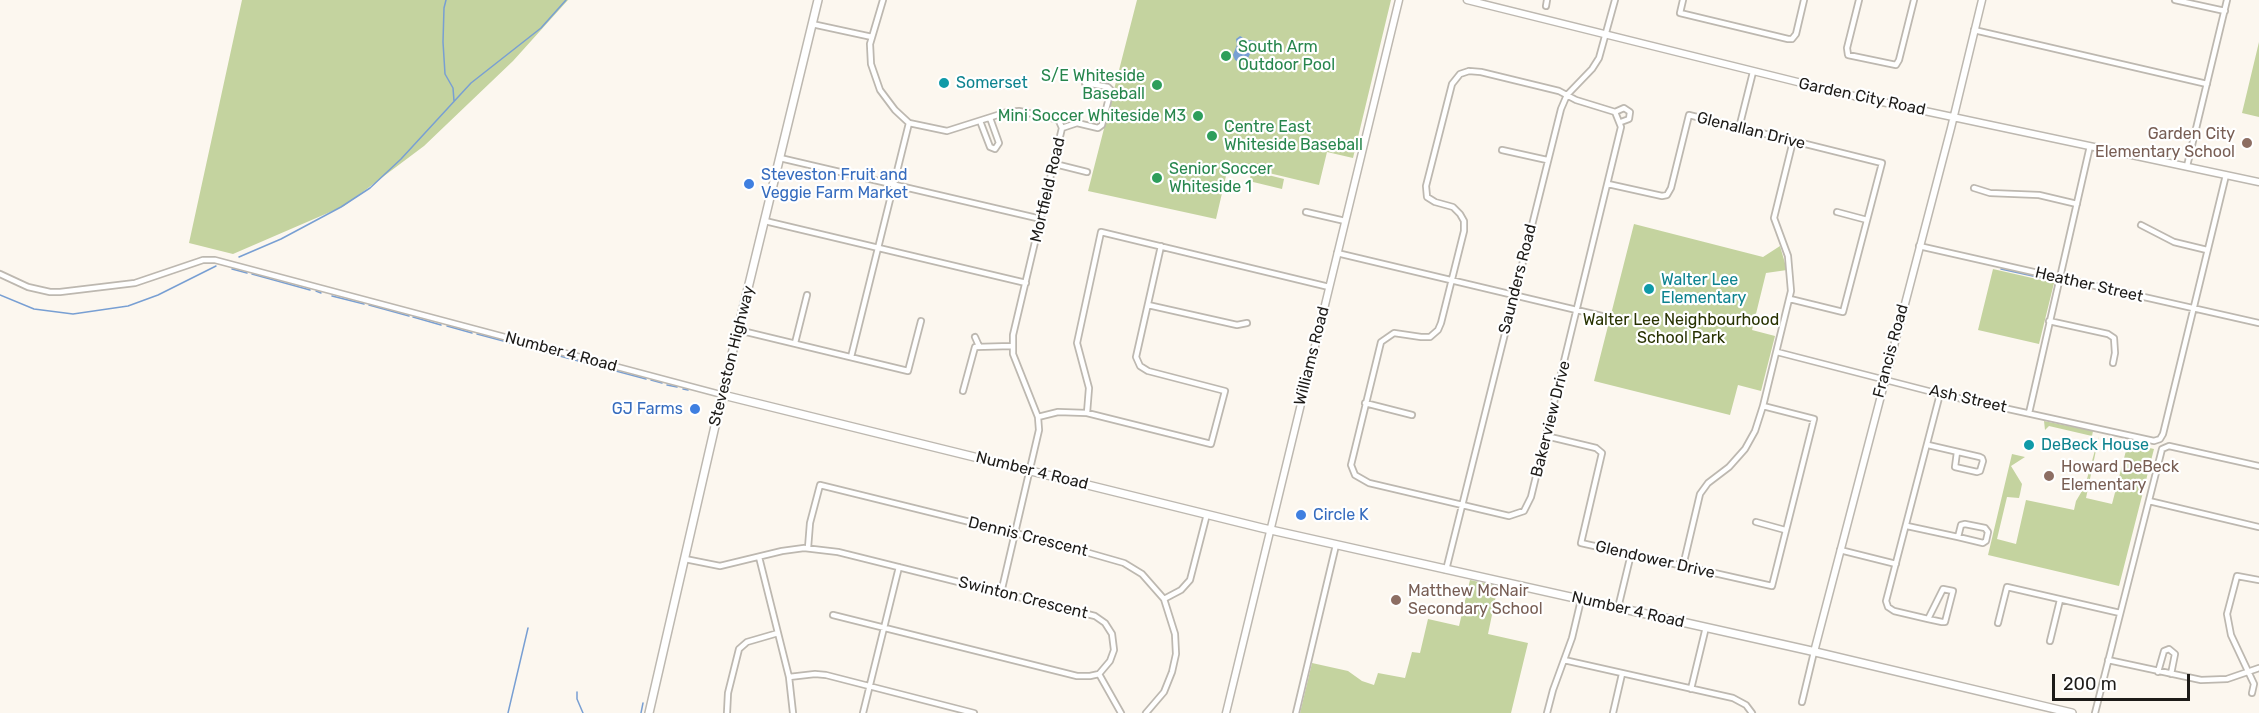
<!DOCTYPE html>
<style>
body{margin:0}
#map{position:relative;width:2259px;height:713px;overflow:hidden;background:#fcf7ef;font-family:Rubik,sans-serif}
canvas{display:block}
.scale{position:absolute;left:2052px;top:674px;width:138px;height:27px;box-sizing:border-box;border:3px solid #1d1b18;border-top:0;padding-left:8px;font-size:18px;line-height:21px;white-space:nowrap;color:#1d1b18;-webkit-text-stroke:4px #fff;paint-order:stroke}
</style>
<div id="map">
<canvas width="2259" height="713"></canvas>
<div class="scale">200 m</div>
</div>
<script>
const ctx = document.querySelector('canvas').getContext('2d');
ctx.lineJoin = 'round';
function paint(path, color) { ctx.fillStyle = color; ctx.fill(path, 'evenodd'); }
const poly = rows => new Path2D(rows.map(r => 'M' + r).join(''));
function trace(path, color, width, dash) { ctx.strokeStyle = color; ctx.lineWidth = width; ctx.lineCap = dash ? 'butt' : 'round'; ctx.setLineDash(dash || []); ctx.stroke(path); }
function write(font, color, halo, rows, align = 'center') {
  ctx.font = font + ' Rubik,sans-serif'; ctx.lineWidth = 4.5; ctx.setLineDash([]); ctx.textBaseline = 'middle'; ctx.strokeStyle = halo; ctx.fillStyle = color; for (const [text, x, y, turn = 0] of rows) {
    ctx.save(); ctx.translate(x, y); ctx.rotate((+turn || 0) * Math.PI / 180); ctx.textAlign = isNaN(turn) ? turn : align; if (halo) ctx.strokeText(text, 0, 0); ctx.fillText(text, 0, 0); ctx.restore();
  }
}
paint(poly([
 [242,0,568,0,513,61,424,146,344,206,233,254,189,243],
 [1137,0,1391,0,1353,158,1327,152,1319,185,1252,169,1235,168,1231,169,1226,176,1216,219,1088,191],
 [2259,42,2259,117,2242,113],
 [1252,171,1284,179,1282,189,1249,181],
 [1634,224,1763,257,1780,246,1787,270,1766,273,1752,330,1775,336,1761,391,1738,385,1730,415,1594,381],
 [1993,269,2054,283,2039,344,1978,330],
 [2044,421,2093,431,2092,436,2049,426,2045,430],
 [2099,436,2086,498,2112,504,2128,443,2154,449,2119,586,1988,555,2012,454,2025,457,2011,466,2022,484,2020,494,2019,498,2007,497,1997,539,2016,544,2026,500,2074,510,2076,501,2085,486],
 [1470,580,1498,586,1488,634,1528,643,1511,713,1300,713,1312,663,1348,671,1362,681,1374,685,1378,673,1405,678,1412,652,1420,653,1428,619,1459,626]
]), '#c4d39f');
paint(poly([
 [1240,36,1247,40,1256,41,1257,49,1252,50,1247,60,1241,63,1235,60,1233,55,1237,45,1236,39]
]), '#789fd3');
trace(poly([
 [446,0,444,8,443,42,445,74,453,88,454,101],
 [239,257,281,239,341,207,370,188,401,159,471,83,541,28,566,0],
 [232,269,247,273],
 [2001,269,2051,280],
 [252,274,310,290],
 [316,291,321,293],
 [0,295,34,309,73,314,128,306,158,295,216,266],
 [332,296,364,304],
 [369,305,409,316],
 [413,317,441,325],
 [447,326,472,333],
 [477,334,646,379],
 [651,380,662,383],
 [667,385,677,387],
 [683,389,688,390],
 [577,692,577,699,583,713],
 [508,713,528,628],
 [641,713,643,703]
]), '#789fd3', 1.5);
const minor = poly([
 [883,0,870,44,871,64,880,90,895,110,909,123,947,131,1007,112,1019,111,1056,119,1059,121,1062,128,1013,335,1013,354,1038,417,1039,430,1001,593],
 [1683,0,1680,13,1788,39,1792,39,1796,34,1804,0],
 [1859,0,1847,48,1848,55,1896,65,1899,60,1914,0],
 [2175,0,2225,11],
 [1546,6,1547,0],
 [812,24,872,37],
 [1974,30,2207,84],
 [1469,71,1481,72,1559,91,1576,100,1615,112,1621,127,1531,497,1524,511,1509,516,1369,483,1355,475,1351,465,1381,342,1394,333,1421,337,1430,337,1438,330,1441,323,1464,231,1464,221,1460,214,1453,207,1435,202,1427,197,1426,186,1452,84,1460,74,1469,71],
 [1615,112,1624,108,1630,112,1629,119,1621,122],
 [980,121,990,147,995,149,999,143,990,118],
 [1062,128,1077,123,1098,128,1102,125,1111,90,1108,87,1085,83],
 [1739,128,1753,72],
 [1502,150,1547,160],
 [780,158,1041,219],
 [1055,164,1087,172],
 [2187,166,2227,0],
 [1608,184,1662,196,1667,195,1671,188,1689,115,1882,163,1843,312,1790,299],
 [1974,188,1990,193,2039,195,2077,204],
 [1306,212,1345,221],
 [1837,212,1867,220],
 [765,221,1026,283],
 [2141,225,2174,242,2207,250],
 [1919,246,2259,323],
 [1337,253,1606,317],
 [0,274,28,287,50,292,60,292,135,283,203,260,215,260,723,395],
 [1148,305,1237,325,1247,323],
 [2049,321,2108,334,2114,338,2115,353,2113,363],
 [738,330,908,371,921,321],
 [975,337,979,346],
 [795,343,807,295],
 [1777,352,1940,394,2154,441,2160,439,2163,434,2226,175],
 [851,357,909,123],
 [963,391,975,347,1012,346],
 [1365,403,1412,415],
 [1087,413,1089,388,1077,343,1101,232,1329,287],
 [2029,413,2090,146],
 [1038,417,1058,412,1087,413,1211,444,1225,391,1148,371,1140,366,1136,357,1161,246],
 [1546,436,1596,448,1602,453,1581,543,1772,586,1814,419,1763,406],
 [1928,445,1980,457,1982,458,1983,461,1980,471,1977,472,1955,467,1957,452],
 [2149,501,2259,527],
 [1756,522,1785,530],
 [1907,526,1958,537,1983,543,1986,541,1988,532,1985,528,1965,524,1961,525,1958,537],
 [808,548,810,523,820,485,1047,541,1124,563,1142,574,1164,599,1175,634,1176,654,1172,672,1164,692,1146,713],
 [1840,550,1896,564],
 [759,557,789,677,793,713],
 [685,559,720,566,782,551,804,548,838,552,1095,616,1105,623,1112,634,1114,650,1110,661,1099,674,1090,676,1077,676,833,615],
 [1683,566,1700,494,1708,483,1729,467,1745,449,1755,431,1763,406,1791,291,1788,256,1774,218,1793,141],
 [1446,570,1561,109,1567,95,1592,69,1599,58,1615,0],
 [1164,599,1181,590,1190,580,1207,514],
 [1618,608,1631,554],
 [1928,619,1943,589,1953,591,1945,622,1942,622,1928,619,1894,611,1888,607,1886,601,1940,394],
 [1998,623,2007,587,2120,613],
 [2050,641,2060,600],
 [1564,660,1733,698,1746,705,1752,713],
 [2108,660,2201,680,2227,679,2259,668],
 [2158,672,2164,651,2169,649,2175,654,2171,674],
 [1099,674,1121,713],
 [789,677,815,674,826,675,974,713],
 [1691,689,1706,627],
 [2252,693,2254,684,2231,635,2227,614,2237,576,2259,580],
 [1802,702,1814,652],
 [727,713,728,693,739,649,747,642,778,633],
 [863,713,899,567],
 [1296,713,1336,545],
 [1547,713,1553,690,1572,638,1581,600],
 [1613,713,1622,674],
 [2095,713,2162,449,2169,446,2259,466]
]);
const tertiary = poly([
 [1467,0,1854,96,2259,182],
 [1814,652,1951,128,1982,0],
 [1226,713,1399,0]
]);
const secondary = poly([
 [723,395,1262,528,1807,650,2072,713],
 [649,713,724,387,818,0]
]);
trace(minor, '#bdb8b0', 8);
trace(tertiary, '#bdb8b0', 9);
trace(secondary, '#bdb8b0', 10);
trace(minor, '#fff', 4.5);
trace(tertiary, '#fff', 6);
trace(secondary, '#fff', 7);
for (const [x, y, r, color] of [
 [1226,56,6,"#2e9e5b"],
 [944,83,6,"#0f9aa8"],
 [1157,85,6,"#2e9e5b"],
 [1198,116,6,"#2e9e5b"],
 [1212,136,6,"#2e9e5b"],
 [2247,143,6,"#8d6e63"],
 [1157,178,6,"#2e9e5b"],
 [749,184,6,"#3f7fe0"],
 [1649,289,6,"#0f9aa8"],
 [695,409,6,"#3f7fe0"],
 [2029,445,6,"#0f9aa8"],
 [2049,476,6,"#8d6e63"],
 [1301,515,6,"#3f7fe0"],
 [1396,600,6,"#8d6e63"]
]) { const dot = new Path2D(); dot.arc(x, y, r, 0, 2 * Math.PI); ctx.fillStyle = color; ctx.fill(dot); trace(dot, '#fff', 2); }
write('16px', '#27864d', '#fff', [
 ["South Arm",1238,47],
 ["Outdoor Pool",1238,65],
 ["S/E Whiteside",1145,76,"right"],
 ["Baseball",1145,94,"right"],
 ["Mini Soccer Whiteside M3",1186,116,"right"],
 ["Centre East",1224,127],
 ["Whiteside Baseball",1224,145],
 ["Senior Soccer",1169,169],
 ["Whiteside 1",1169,187]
], 'left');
write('16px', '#0d838f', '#fff', [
 ["Somerset",956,83],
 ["Walter Lee",1661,280],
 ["Elementary",1661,298],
 ["DeBeck House",2041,445]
], 'left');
write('16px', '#1d1b18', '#fff', [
 ["Garden City Road",1862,97,12],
 ["Glenallan Drive",1751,131,14],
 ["Mortfield Road",1048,190,-77],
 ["Saunders Road",1518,279,-76],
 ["Heather Street",2089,285,13],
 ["Francis Road",1891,351,-75],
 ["Number 4 Road",561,352,15],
 ["Steveston Highway",732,356,-76],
 ["Williams Road",1312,356,-76],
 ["Ash Street",1968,399,13],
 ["Bakerview Drive",1551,419,-76],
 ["Number 4 Road",1032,471,14],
 ["Dennis Crescent",1028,537,14],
 ["Glendower Drive",1655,560,13],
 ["Swinton Crescent",1023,598,14],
 ["Number 4 Road",1628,610,13]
]);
write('16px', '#785e54', '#fff', [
 ["Garden City",2235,134,"right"],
 ["Elementary School",2235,152,"right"],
 ["Howard DeBeck",2061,467],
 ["Elementary",2061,485],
 ["Matthew McNair",1408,591],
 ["Secondary School",1408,609]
], 'left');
write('16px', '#366cbe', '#fff', [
 ["Steveston Fruit and",761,175],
 ["Veggie Farm Market",761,193],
 ["GJ Farms",683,409,"right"],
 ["Circle K",1313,515]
], 'left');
write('16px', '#283200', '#fff', [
 ["Walter Lee Neighbourhood",1681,320],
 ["School Park",1681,338]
]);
</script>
